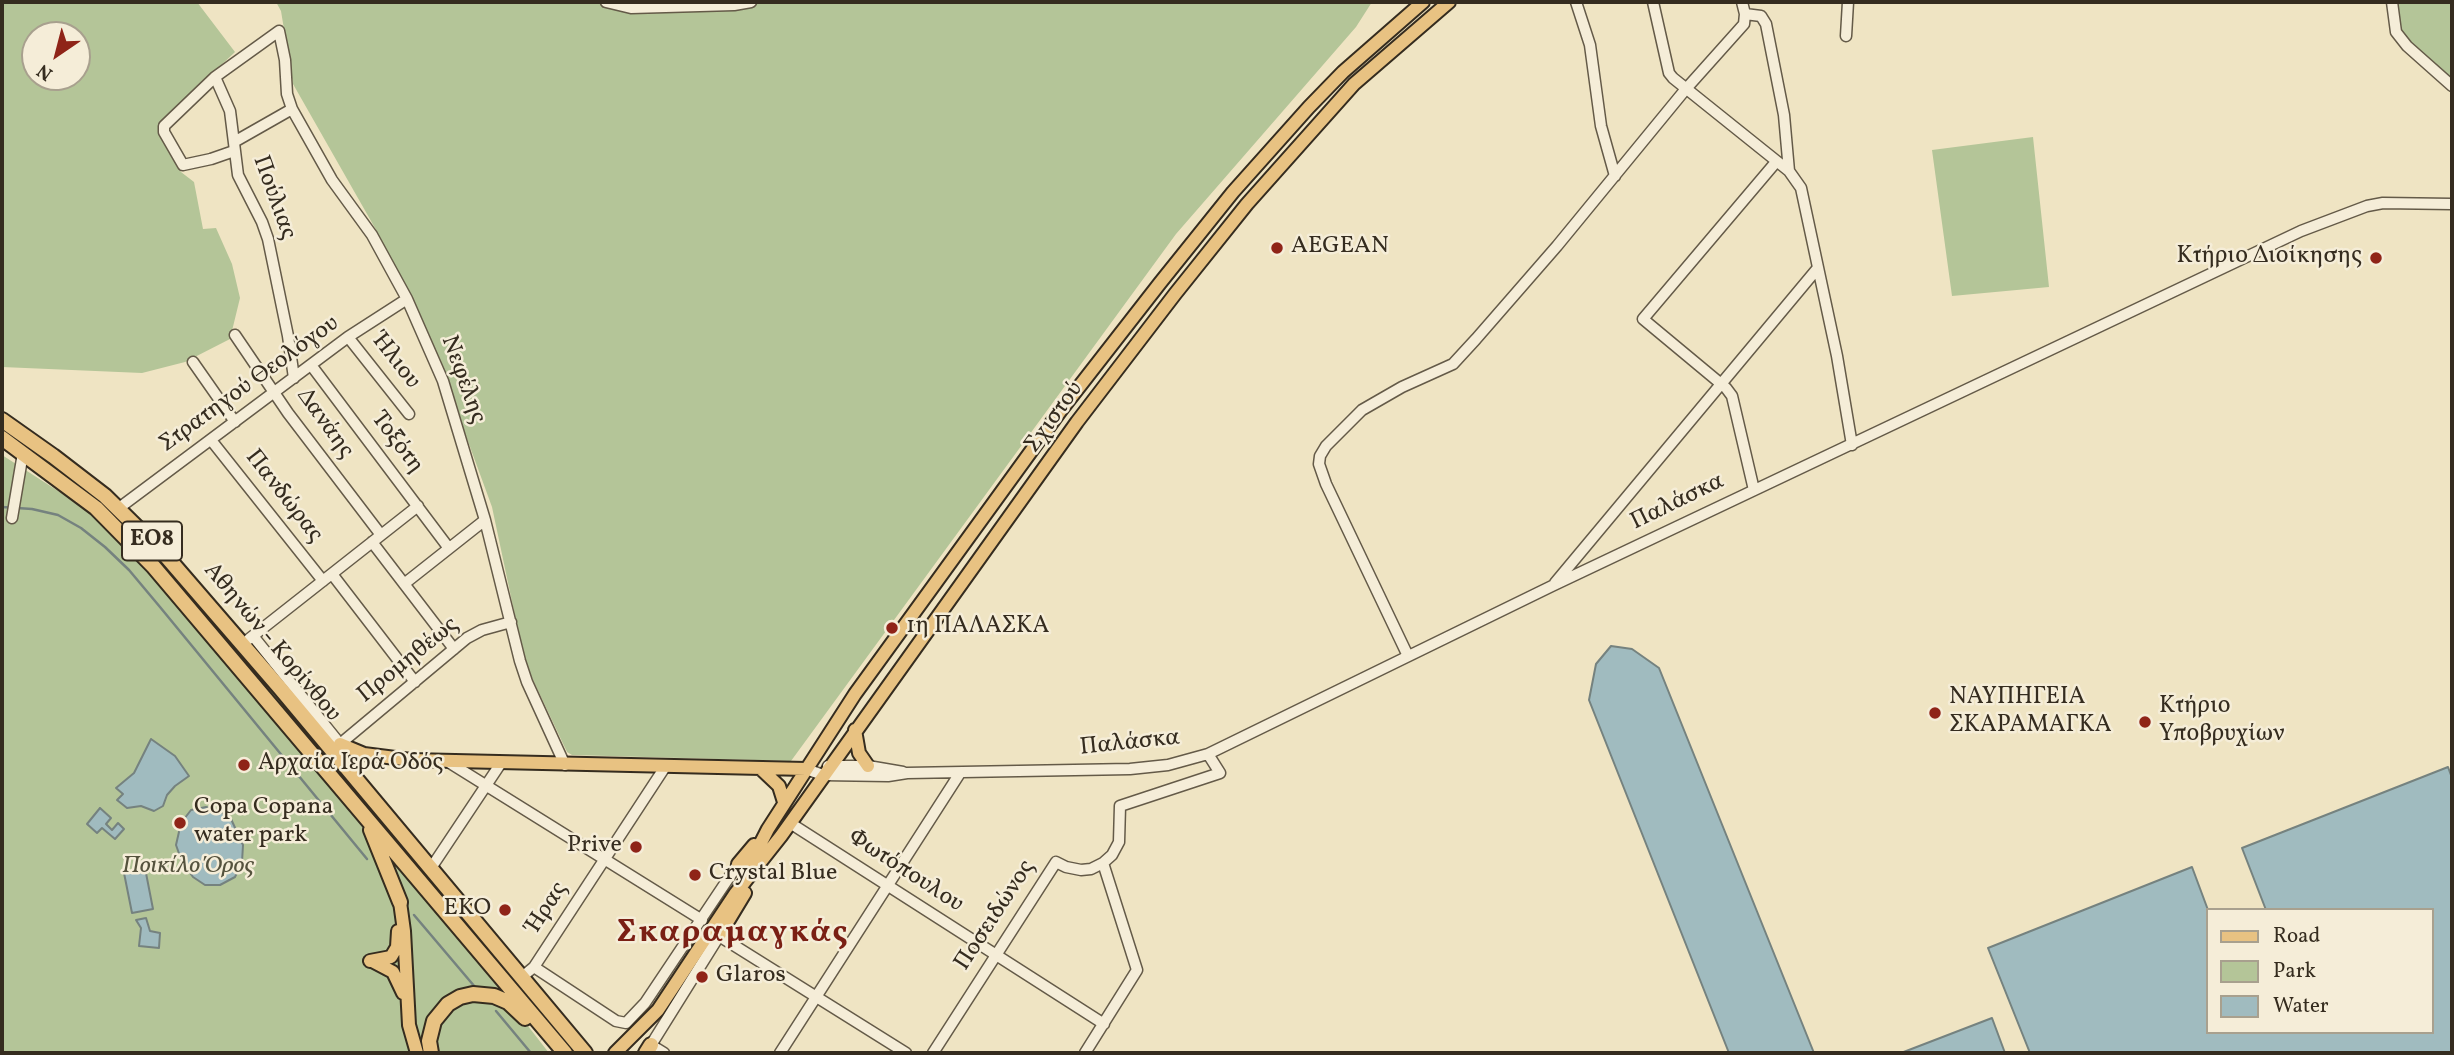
<!DOCTYPE html>
<meta charset="utf-8">
<style>
body{margin:0}
#map{position:relative;width:2454px;height:1055px;overflow:hidden;background:#efe4c3;font-family:Vollkorn,serif}
canvas{display:block}
.frame{position:absolute;inset:0;border:4px solid #352c1f;pointer-events:none}
.legend{position:absolute;left:2206px;top:908px;width:228px;height:126px;box-sizing:border-box;background:#f5edd8;border:2px solid #a8a08e;margin:0;padding:9px 12px;list-style:none;font-size:21px;color:#352c1f}
.legend li{display:flex;align-items:center;gap:14px;height:35px}
.legend b{width:35px;border:2px solid #a8a08e}
.north{position:absolute;left:21px;top:21px;width:70px;height:70px;box-sizing:border-box;background:#f5edd8;border:2px solid #a8a08e;border-radius:50%;rotate:215deg;font-size:19px;font-weight:700;line-height:28px;text-align:center;color:#352c1f}
.north::after{content:'';display:block;margin:auto;width:24px;height:32px;background:#8f2418;clip-path:polygon(50% 0,100% 100%,50% 72%,0 100%)}
</style>
<div id="map">
<canvas width="2454" height="1055"></canvas>
<div class="frame"></div>
<ul class="legend">
<li><b style="height:9px;background:#e8c282"></b>Road</li>
<li><b style="height:19px;background:#b4c598"></b>Park</li>
<li><b style="height:19px;background:#a0bbbf"></b>Water</li>
</ul>
<div class="north">N</div>
</div>
<script>
const ctx = document.querySelector('canvas').getContext('2d');
ctx.lineJoin = 'round';
function paint(path, color) { ctx.fillStyle = color; ctx.fill(path, 'evenodd'); }
const poly = rows => new Path2D(rows.map(r => 'M' + r).join(''));
function trace(path, color, width, dash) { ctx.strokeStyle = color; ctx.lineWidth = width; ctx.lineCap = dash ? 'butt' : 'round'; ctx.setLineDash(dash || []); ctx.stroke(path); }
function write(font, color, halo, rows, align = 'center') {
  ctx.font = font + ' Vollkorn,serif'; ctx.lineWidth = 5; ctx.setLineDash([]); ctx.textBaseline = 'middle'; ctx.strokeStyle = halo; ctx.fillStyle = color; for (const [text, x, y, turn = 0] of rows) {
    ctx.save(); ctx.translate(x, y); ctx.rotate((+turn || 0) * Math.PI / 180); ctx.textAlign = isNaN(turn) ? turn : align; if (halo) ctx.strokeText(text, 0, 0); ctx.fillText(text, 0, 0); ctx.restore();
  }
}
paint(poly([
 [2,2,197,2,235,52,158,125,181,172,194,182,203,229,216,228,232,264,240,298,230,339,185,362,142,373,2,367],
 [35,35,77,35,77,77,35,77],
 [276,2,1372,2,1356,27,1176,234,791,761,572,755,567,752,525,663,492,507,435,351,375,228,293,84,281,11],
 [2389,2,2452,2,2452,81,2448,81,2402,32],
 [2033,137,2049,287,1952,296,1932,150],
 [2,455,94,514,298,699,489,976,549,1053,2,1053]
]), '#b4c598');
const water = poly([
 [1611,646,1632,649,1659,668,1814,1053,1729,1053,1589,700,1596,664,1611,646],
 [151,739,175,756,189,776,175,786,167,795,163,806,154,811,141,806,127,808,117,800,123,794,116,788,134,773,151,739],
 [2448,767,2452,778,2452,1053,2030,1053,1988,948,2192,867,2208,910,2207,1032,2431,1032,2431,910,2266,910,2242,848,2448,767],
 [206,807,219,811,231,819,243,845,242,862,235,877,220,885,205,885,193,877,182,862,176,845,181,823,191,810,206,807],
 [100,808,111,818,106,824,112,830,118,823,124,829,115,839,102,828,97,833,87,824,100,808],
 [145,868,153,909,132,913,124,873,145,868],
 [146,918,150,931,160,933,159,948,139,946,141,928,136,920,146,918],
 [1992,1018,2005,1053,1901,1053,1992,1018]
]);
paint(water, '#a0bbbf');
trace(water, '#75827f', 2);
trace(poly([
 [2,507,32,509,58,515,81,528,105,547,129,570,160,607,367,859],
 [414,915,475,987],
 [496,1011,531,1053]
]), '#75827f', 2.5);
const minor = poly([
 [606,2,631,8,734,5,751,2],
 [1576,2,1590,45,1601,126,1615,176],
 [1653,2,1669,73,1673,78,1789,171,1801,188,1837,356,1852,445],
 [2392,2,2396,32,2407,46,2452,86],
 [1745,14,1761,16,1766,24,1784,115,1789,171],
 [1846,36,1848,2],
 [215,77,230,111,238,175,262,222,268,239,288,336,294,378],
 [234,142,292,109],
 [234,151,211,159,183,165,164,132,164,126,215,77,279,31,285,60,287,94,292,109,332,180,372,235,407,299,443,381,485,520,520,661,527,682,565,765],
 [235,335,288,413,381,535],
 [348,337,409,414],
 [193,362,235,422],
 [311,365,448,547],
 [211,440,323,581],
 [1754,490,1732,396,1726,388,1643,319,1776,162],
 [119,508,348,337,407,299],
 [12,518,23,453],
 [372,542,454,649],
 [332,574,415,682],
 [1555,583,1817,269],
 [404,584,485,520],
 [253,636,340,744,467,638,482,630,511,622],
 [249,639,418,506],
 [1408,656,1326,484,1319,464,1320,456,1326,446,1362,410,1402,387,1453,364,1476,339,1557,246,1685,90,1744,24,1745,14,1742,2],
 [450,763,702,920],
 [828,766,868,766,903,772],
 [806,769,823,775,888,776,907,773,1130,769,1168,765,1208,754,1552,586,2301,231,2367,206,2383,203,2452,204],
 [790,823,1104,1024],
 [431,868,501,763],
 [534,967,665,767],
 [522,977,534,967,616,1021,626,1023,645,1003,738,864],
 [664,1053,651,1045,719,936,906,1053],
 [780,1053,960,773],
 [933,1053,1056,862,1066,867,1081,870,1091,869,1103,863,1112,855,1119,842,1120,806,1220,773,1208,754],
 [1085,1053,1137,970,1103,863]
]);
const major = poly([
 [855,730,859,753,868,766],
 [340,744,364,754,411,760,806,769],
 [760,768,779,786,784,802],
 [738,864,754,845],
 [748,868,768,829,855,694,1061,410,1160,283,1233,192,1309,107,1343,72,1423,2],
 [400,902,404,931,409,1025,417,1053],
 [719,936,745,893],
 [370,961,391,957,397,947,398,931],
 [374,962,393,972,403,993],
 [615,1053,658,1010,735,894,781,836,1077,422,1175,294,1247,204,1354,84,1449,2]
]);
const highway = poly([
 [2,420,53,456,105,496,166,556,280,688,585,1053],
 [2,438,96,508,153,566,565,1053],
 [371,830,400,902],
 [431,1053,429,1041,434,1021,448,1004,460,997,473,994,494,996,508,1002,525,1018],
 [646,1053,651,1045]
]);
trace(minor, '#645a48', 13);
trace(major, '#352c1f', 16);
trace(highway, '#352c1f', 18);
trace(minor, '#f5edd8', 10);
trace(major, '#e8c282', 12);
trace(highway, '#e8c282', 14);
for (const [x, y, r, color] of [
 [1277,248,7,"#8f2418"],
 [2376,258,7,"#8f2418"],
 [892,628,7,"#8f2418"],
 [1935,713,7,"#8f2418"],
 [2145,722,7,"#8f2418"],
 [244,765,7,"#8f2418"],
 [180,823,7,"#8f2418"],
 [636,847,7,"#8f2418"],
 [695,875,7,"#8f2418"],
 [505,910,7,"#8f2418"],
 [702,977,7,"#8f2418"]
]) { const dot = new Path2D(); dot.arc(x, y, r, 0, 2 * Math.PI); ctx.fillStyle = color; ctx.fill(dot); trace(dot, '#f5edd8', 2.5); }
for (const [x, y, w] of [
 [152,541,60]
]) { const box = new Path2D(); box.roundRect(x - w / 2, y - 19.5, w, 39, 5); ctx.fillStyle = '#f5edd8'; ctx.fill(box); trace(box, '#352c1f', 2); }
write('bold 23px', '#352c1f', null, [
 ["ΕΟ8",152,541]
]);
write('24px', '#352c1f', '#f5edd8', [
 ["Πούλιας",273,198,70],
 ["Ήλιου",395,362,52],
 ["Νεφέλης",462,380,70],
 ["Στρατηγού Θεολόγου",250,385,-36],
 ["Σχιστού",1055,418,-54],
 ["Δανάης",324,424,54],
 ["Τοξότη",396,443,53],
 ["Πανδώρας",283,497,52],
 ["Παλάσκα",1678,503,-26],
 ["Αθηνών - Κορίνθου",271,643,50],
 ["Προμηθέως",409,661,-39],
 ["Παλάσκα",1130,744,-6],
 ["Φωτόπουλου",905,872,33],
 ["Ήρας",548,908,-57],
 ["Ποσειδώνος",996,916,-57]
]);
write('24px', '#352c1f', '#f5edd8', [
 ["AEGEAN",1291,248],
 ["Κτήριο Διοίκησης",2362,258,"right"],
 ["1η ΠΑΛΑΣΚΑ",906,628],
 ["ΝΑΥΠΗΓΕΙΑ",1949,699],
 ["ΣΚΑΡΑΜΑΓΚΑ",1949,727],
 ["Κτήριο",2159,708],
 ["Υποβρυχίων",2159,736],
 ["Αρχαία Ιερά Οδός",258,765],
 ["Copa Copana",194,809],
 ["water park",194,837],
 ["Prive",622,847,"right"],
 ["Crystal Blue",709,875],
 ["EKO",491,910,"right"],
 ["Glaros",716,977]
], 'left');
write('italic 24px', '#55523d', '#f5edd8', [
 ["Ποικίλο Όρος",188,868]
]);
ctx.letterSpacing = '2px';
write('bold 32px', '#7a1f14', '#f5edd8', [
 ["Σκαραμαγκάς",733,935]
]);
ctx.letterSpacing = '0px';
</script>
